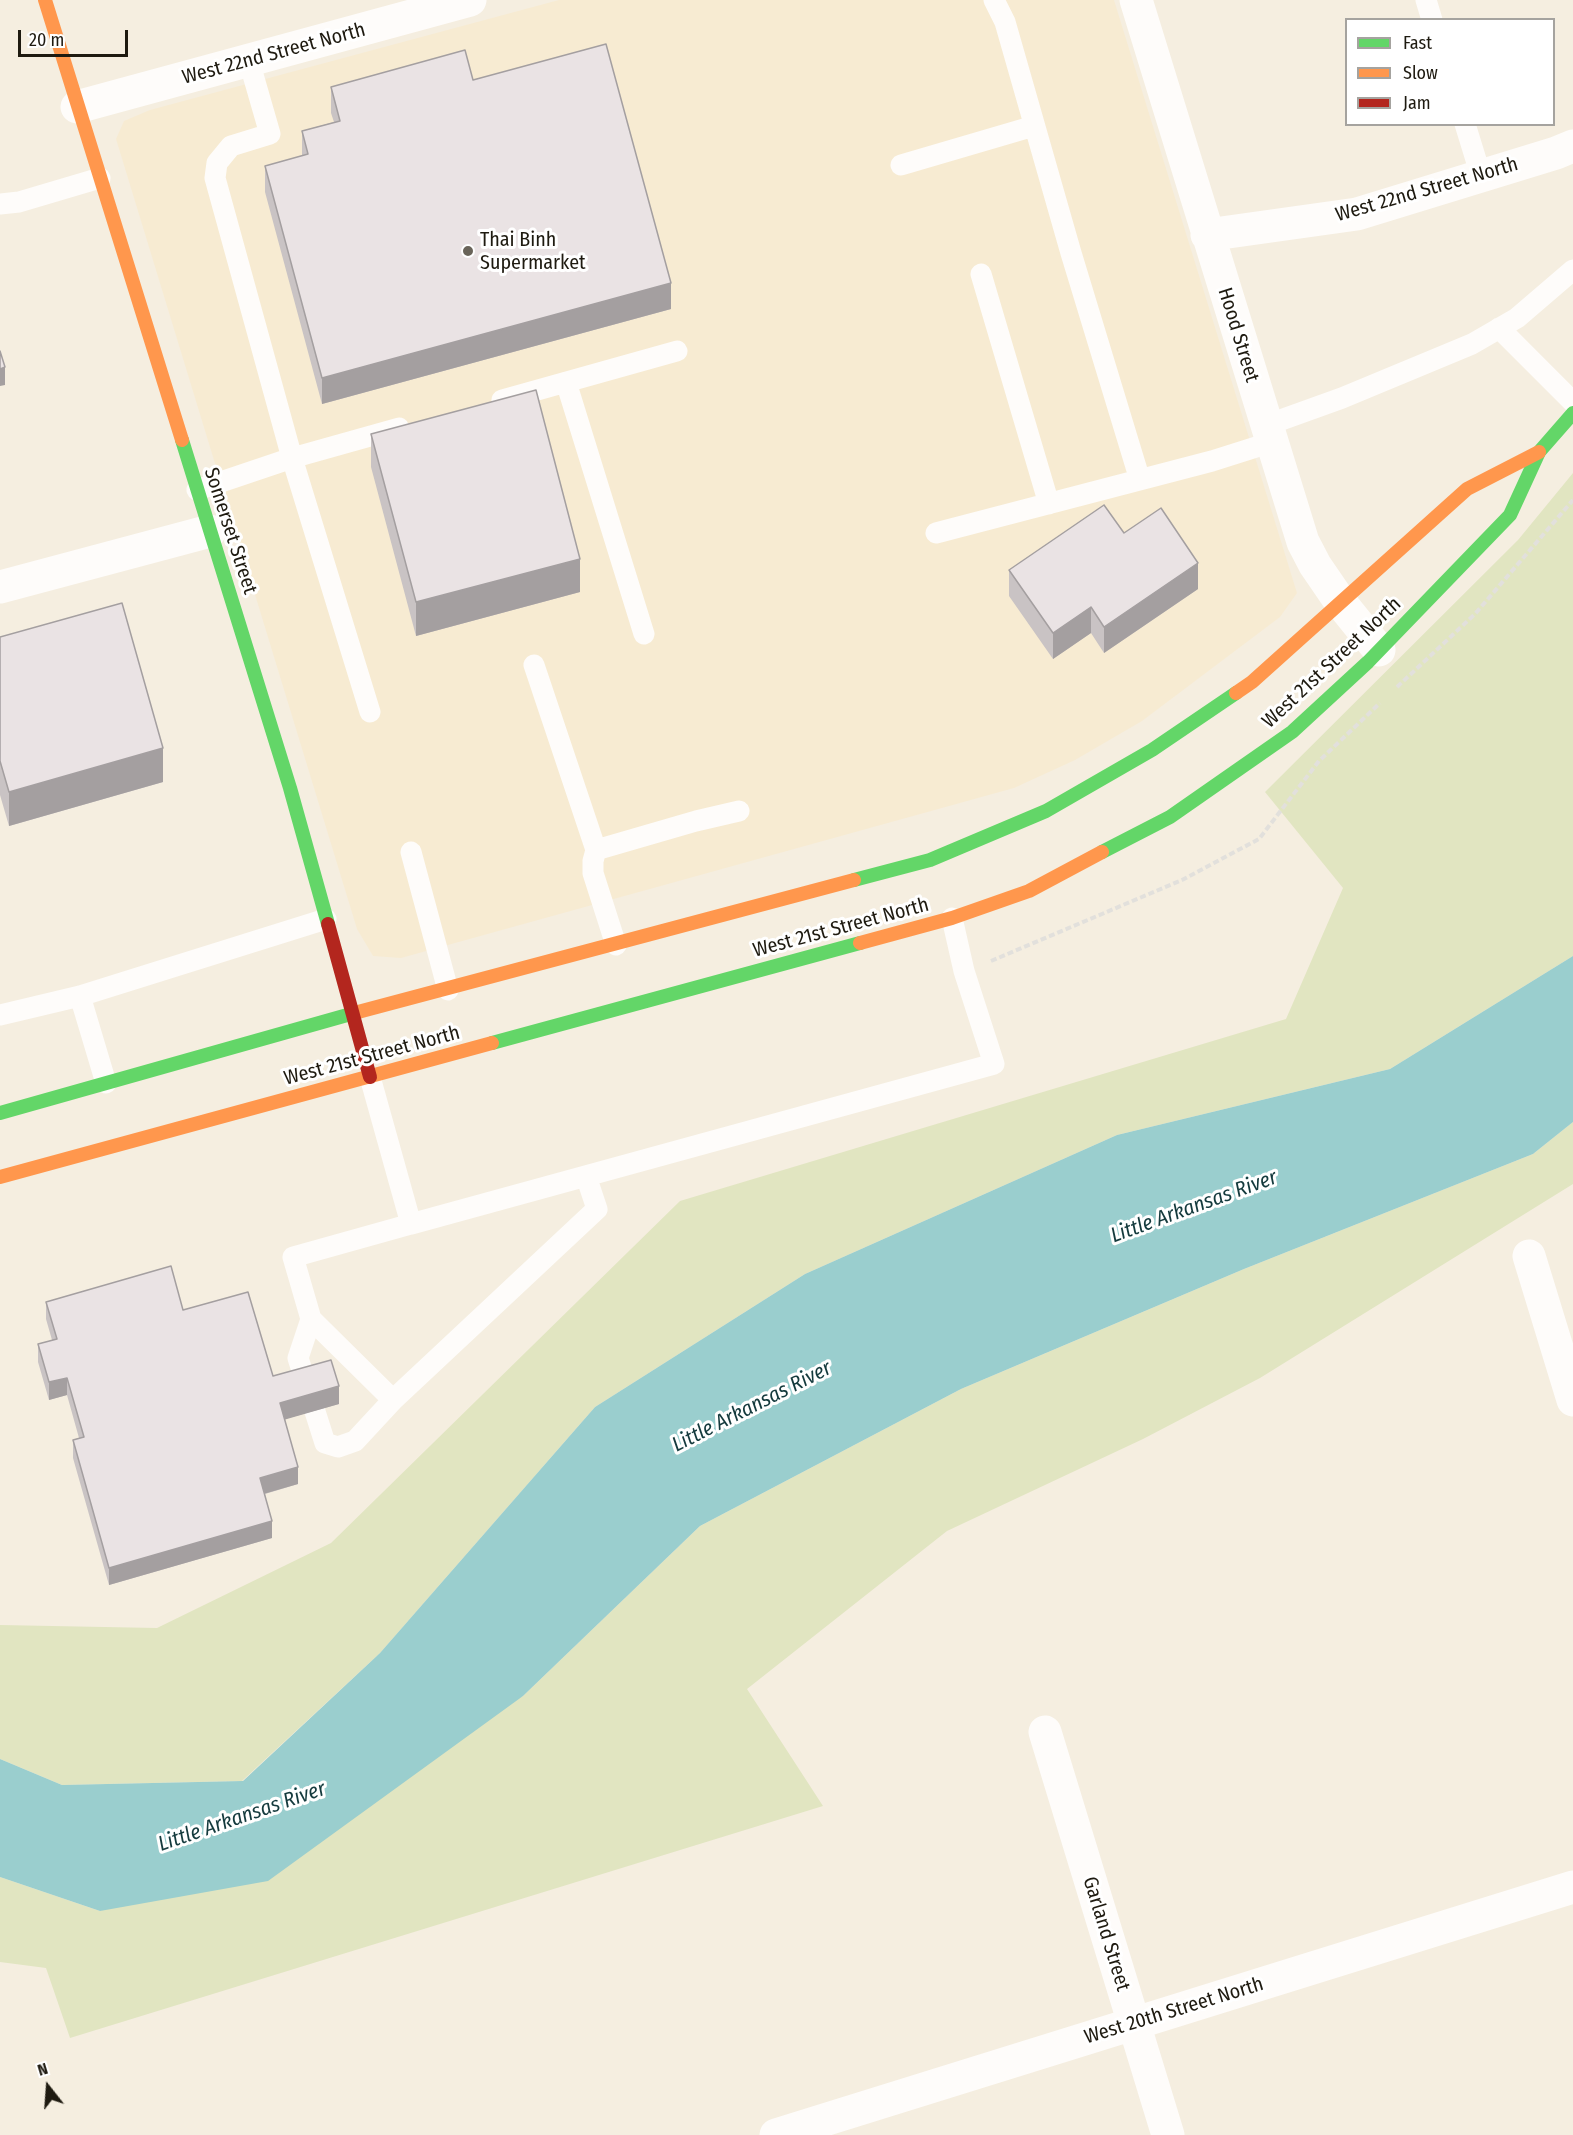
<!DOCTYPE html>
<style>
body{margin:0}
#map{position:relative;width:1573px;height:2135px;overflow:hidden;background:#f5eee0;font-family:"Fira Sans Condensed",sans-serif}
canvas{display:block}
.legend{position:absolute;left:1345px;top:18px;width:210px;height:108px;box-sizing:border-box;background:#fff;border:2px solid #a5a39f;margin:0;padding:8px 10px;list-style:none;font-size:18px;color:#1e1a10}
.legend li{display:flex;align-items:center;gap:12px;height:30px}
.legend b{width:30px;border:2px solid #a5a39f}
.north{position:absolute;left:18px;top:2057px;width:60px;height:60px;-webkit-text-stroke:4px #fff;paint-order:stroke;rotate:343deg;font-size:16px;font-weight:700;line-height:24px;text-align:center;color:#1e1a10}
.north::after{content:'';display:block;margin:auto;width:21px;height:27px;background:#1e1a10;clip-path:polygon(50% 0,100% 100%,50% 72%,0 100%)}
.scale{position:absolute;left:18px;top:30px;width:110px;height:27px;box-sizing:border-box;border:3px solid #1e1a10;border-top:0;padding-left:8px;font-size:18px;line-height:21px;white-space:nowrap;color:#1e1a10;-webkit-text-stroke:4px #fff;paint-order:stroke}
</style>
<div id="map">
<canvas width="1573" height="2135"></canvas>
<ul class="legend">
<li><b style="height:8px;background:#63d668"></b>Fast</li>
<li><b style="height:8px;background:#ff974d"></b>Slow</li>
<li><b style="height:8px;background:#b3261e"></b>Jam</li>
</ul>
<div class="north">N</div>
<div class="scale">20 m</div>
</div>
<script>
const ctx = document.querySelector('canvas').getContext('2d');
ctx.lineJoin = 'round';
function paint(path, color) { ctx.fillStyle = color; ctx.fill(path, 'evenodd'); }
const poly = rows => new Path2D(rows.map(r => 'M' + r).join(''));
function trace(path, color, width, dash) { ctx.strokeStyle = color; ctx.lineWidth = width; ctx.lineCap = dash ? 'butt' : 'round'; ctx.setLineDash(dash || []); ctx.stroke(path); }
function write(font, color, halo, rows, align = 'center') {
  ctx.font = font + ' "Fira Sans Condensed",sans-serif'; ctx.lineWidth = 6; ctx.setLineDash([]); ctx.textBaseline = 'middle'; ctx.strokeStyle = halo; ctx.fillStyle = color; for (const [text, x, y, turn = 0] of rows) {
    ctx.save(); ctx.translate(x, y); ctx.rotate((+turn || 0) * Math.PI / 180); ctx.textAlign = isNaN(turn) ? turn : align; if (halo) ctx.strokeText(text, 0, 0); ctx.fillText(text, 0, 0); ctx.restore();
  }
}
paint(poly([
 [559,0,1114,0,1297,593,1280,617,1142,721,1075,760,1014,788,401,958,373,956,357,929,116,139,124,121,150,110]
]), '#f7ebd2');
paint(poly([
 [1573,473,1573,956,1390,1069,1117,1135,805,1274,595,1407,380,1653,242,1781,62,1785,0,1759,0,1625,157,1628,331,1543,680,1201,1286,1019,1343,888,1265,792,1518,540],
 [1573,1122,1573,1184,1260,1378,1143,1439,947,1531,747,1689,823,1806,70,2038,46,1968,0,1962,0,1877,100,1911,523,1696,700,1526,961,1389,1244,1269,1533,1154]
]), '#e1e5c1');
paint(poly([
 [1573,956,1573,1122,1533,1154,1244,1269,961,1389,700,1526,523,1696,268,1881,100,1911,0,1877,0,1759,62,1785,243,1781,380,1653,595,1407,805,1274,1117,1135,1390,1069]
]), '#9acece');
trace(poly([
 [1397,687,1475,614,1573,500],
 [991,961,1182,880,1259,839,1319,761,1380,703]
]), '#e2e0dc', 4, [6, 3]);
trace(poly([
 [994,0,1005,22,1071,253,1140,480],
 [1426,0,1432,20],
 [1465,124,1481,176],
 [901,165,1034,126],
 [0,204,19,202,100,178],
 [981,274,1049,504],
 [1499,328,1573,402],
 [566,382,644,634],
 [502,400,677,351],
 [1267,425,1342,398,1472,344,1517,318,1573,270],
 [197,490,292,458,215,178,217,163,231,146,270,134,249,61],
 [936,533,1212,461,1272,442],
 [534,665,596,850],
 [370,712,292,458,399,428],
 [411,852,448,990],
 [616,945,593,873,593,861,596,850,696,821,739,811],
 [80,996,106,1083],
 [0,1015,80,996,326,919],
 [370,1077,411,1224,994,1064,964,971,952,918],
 [311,1319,298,1358,325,1443,338,1447,355,1441,393,1400,597,1209,586,1176],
 [393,1400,311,1319,293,1257,411,1224]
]), '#fefcfa', 21);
trace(poly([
 [1136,0,1303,542,1315,565,1341,603,1379,650],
 [77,107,470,0],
 [1207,235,1357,214,1556,153,1573,146],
 [0,587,210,531],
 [1529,1256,1573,1400],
 [1045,1732,1168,2135],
 [776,2135,1573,1887]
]), '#fefcfa', 33);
trace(poly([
 [182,440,290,788,328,924],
 [1102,852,1170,817,1292,732,1368,662,1510,515,1539,452,1573,413],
 [854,880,930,860,1046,811,1152,750,1236,693],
 [492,1043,860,943],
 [0,1113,358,1012]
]), '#63d668', 14);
trace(poly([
 [45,0,182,440],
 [1236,693,1252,682,1467,489,1539,452],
 [860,943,952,918,1029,891,1102,852],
 [358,1012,854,880],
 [0,1177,492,1043]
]), '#ff974d', 14);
trace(poly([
 [328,924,370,1077]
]), '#b3261e', 14);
paint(poly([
 [473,80,671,309,322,404,265,192,265,166,302,156,302,131,334,122,331,113,331,87],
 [371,434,580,592,416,636,371,467],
 [1124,533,1198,589,1104,653,1091,633,1053,659,1009,596,1009,570],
 [0,637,163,782,9,826,0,795],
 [46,1302,183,1310,273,1376,339,1404,285,1419,298,1484,265,1494,272,1538,109,1585,73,1458,73,1440,79,1438,67,1395,49,1400,38,1362,38,1344,52,1340,46,1319]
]), '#c9c3c4');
paint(poly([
 [671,283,671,309,322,404,322,378],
 [5,367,5,385,0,386,0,369],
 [580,559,580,592,416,636,416,602],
 [1198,563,1198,589,1104,653,1104,627],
 [1091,607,1091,633,1053,659,1053,633],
 [163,748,163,782,9,826,9,792],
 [67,1378,67,1395,49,1400,49,1382],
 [339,1386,339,1404,280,1421,280,1403],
 [298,1467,298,1484,260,1495,260,1478],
 [272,1521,272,1538,109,1585,109,1568]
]), '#a49fa0');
const building = poly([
 [606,44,671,283,322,378,265,166,308,154,302,131,340,121,331,87,465,50,473,80,606,44],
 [0,351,5,367,0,369,0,351],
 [536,390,580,559,416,602,371,434,536,390],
 [1104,505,1124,533,1161,508,1198,563,1104,627,1091,607,1053,633,1009,570,1104,505],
 [122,603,163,748,9,792,0,761,0,637,122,603],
 [171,1266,183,1310,248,1292,273,1376,331,1360,339,1386,280,1403,298,1467,260,1478,272,1521,109,1568,73,1440,84,1437,67,1378,49,1382,38,1344,57,1339,46,1302,171,1266]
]);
paint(building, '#eae3e4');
trace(building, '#a49fa0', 1.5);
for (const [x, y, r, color] of [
 [468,251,6,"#696459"]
]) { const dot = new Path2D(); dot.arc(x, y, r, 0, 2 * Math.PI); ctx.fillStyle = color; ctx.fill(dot); trace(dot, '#fff', 2); }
write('20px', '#1e1a10', '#fff', [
 ["West 22nd Street North",274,54,-15],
 ["West 22nd Street North",1427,190,-16],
 ["Hood Street",1238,335,73],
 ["Somerset Street",230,531,72],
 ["West 21st Street North",1332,663,-43],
 ["West 21st Street North",841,928,-15],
 ["West 21st Street North",372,1056,-15],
 ["Garland Street",1106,1934,73],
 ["West 20th Street North",1174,2011,-17]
]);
write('20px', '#1e1a10', '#fff', [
 ["Thai Binh",480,240],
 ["Supermarket",480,263]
], 'left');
write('italic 21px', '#143a3d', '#fff', [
 ["Little Arkansas River",1194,1207,-20],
 ["Little Arkansas River",752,1407,-27],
 ["Little Arkansas River",242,1817,-19]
]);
</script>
